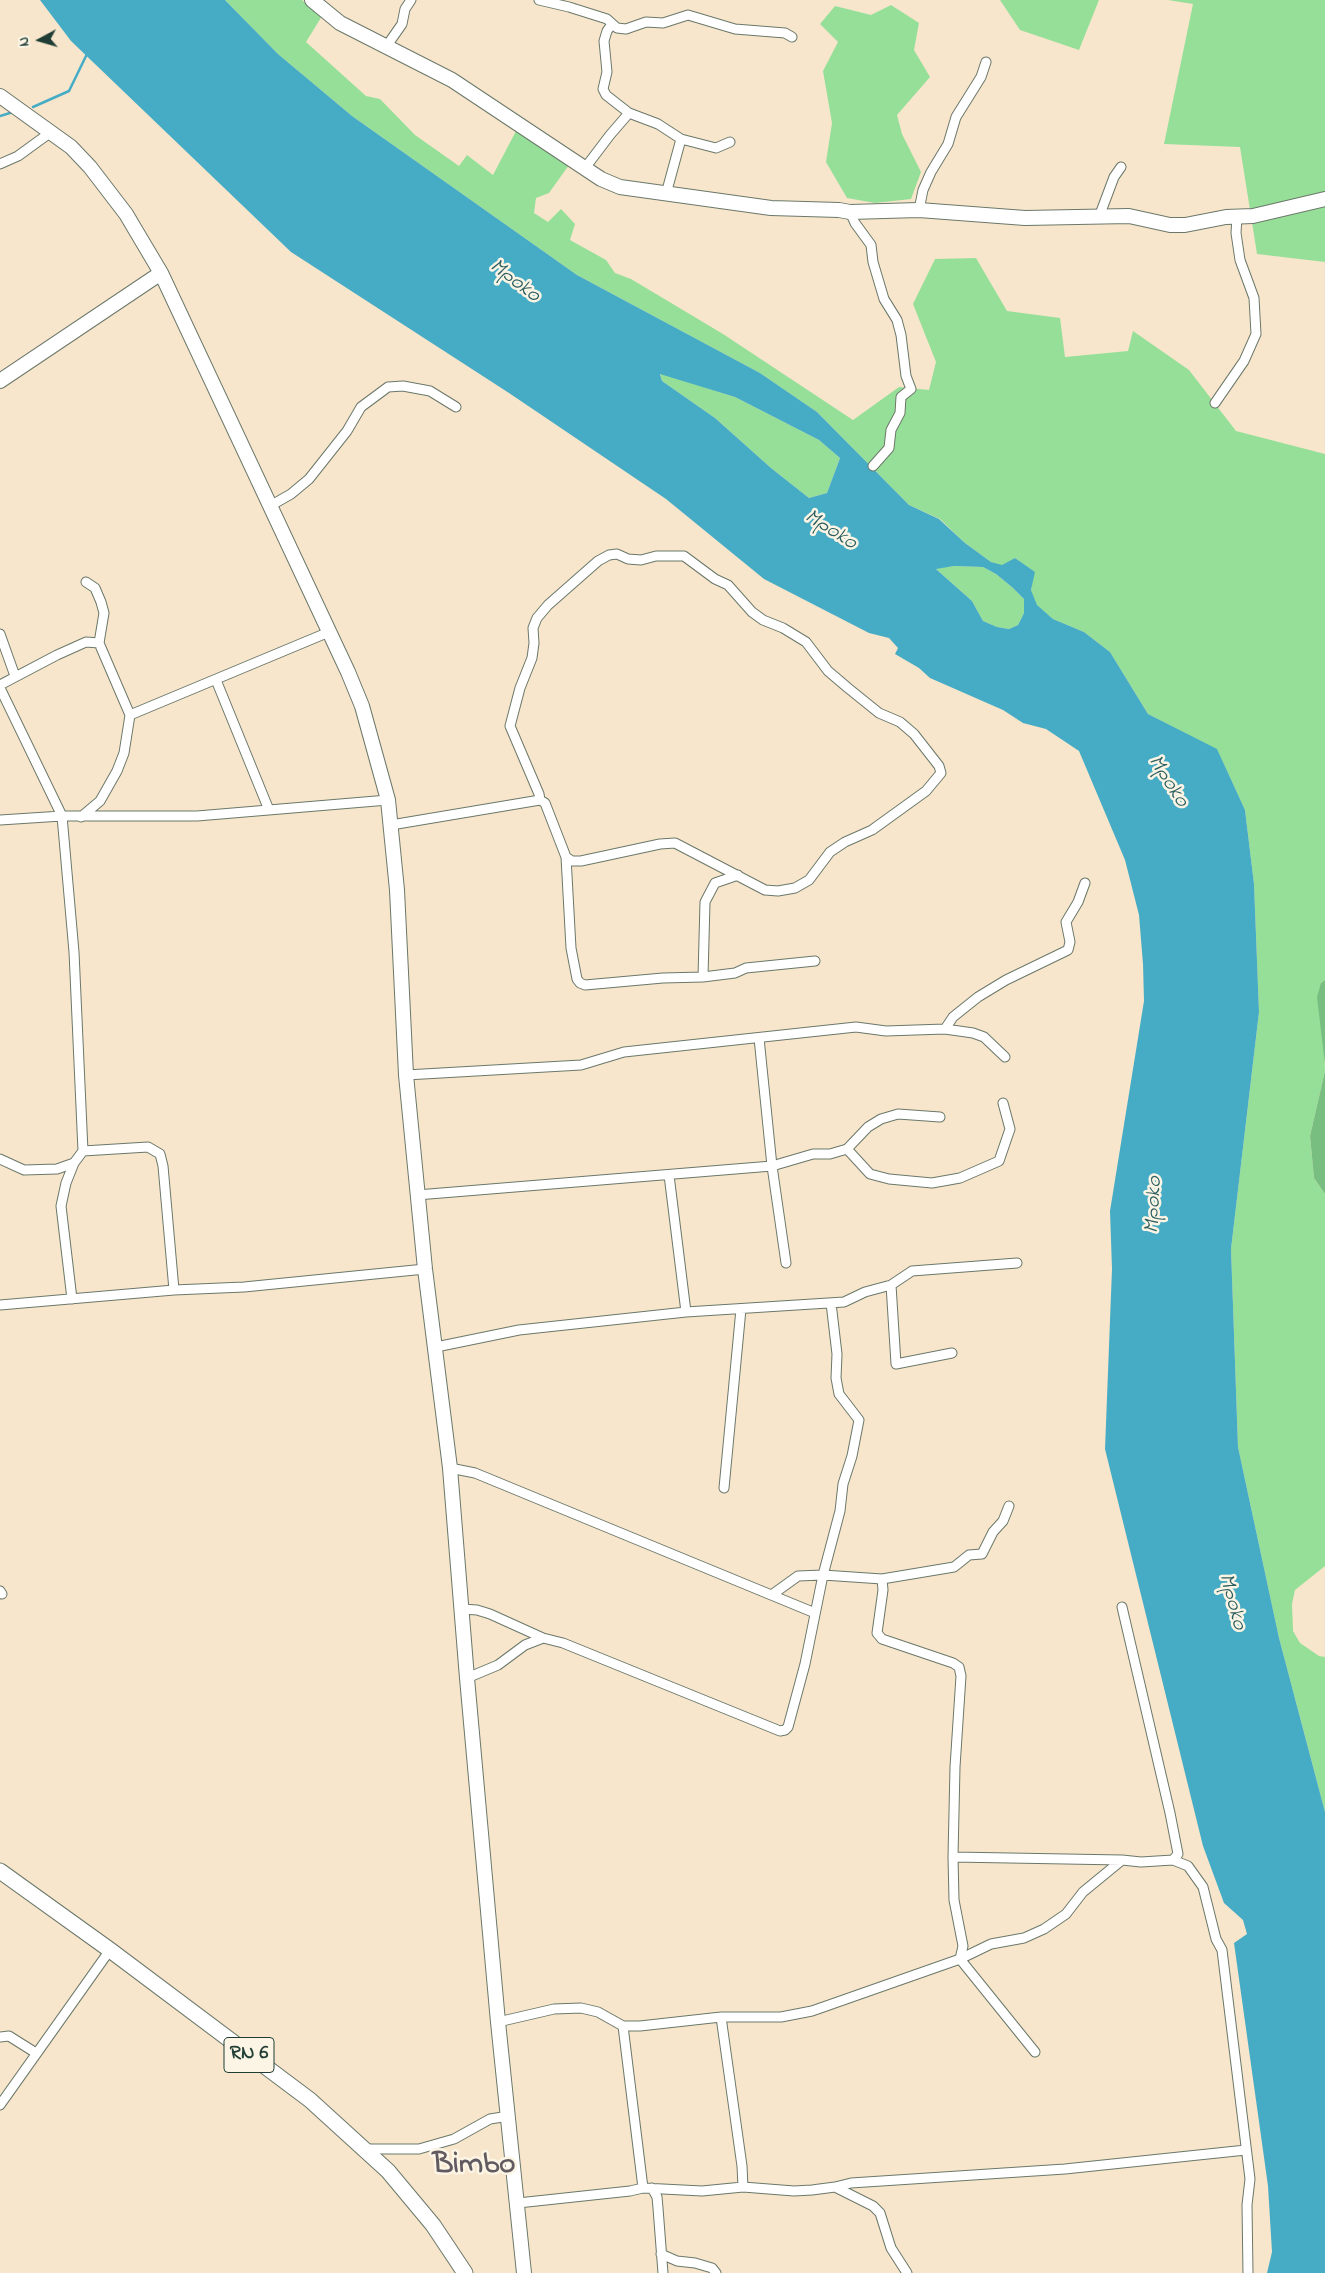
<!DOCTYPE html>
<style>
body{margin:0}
#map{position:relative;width:1325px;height:2273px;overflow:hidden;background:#f7e6cc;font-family:"Indie Flower",sans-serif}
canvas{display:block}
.north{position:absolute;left:15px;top:15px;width:50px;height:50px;-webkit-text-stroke:4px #fcf5e5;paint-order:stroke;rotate:264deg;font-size:14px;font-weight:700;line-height:20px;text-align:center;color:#1f3d34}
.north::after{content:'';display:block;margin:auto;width:18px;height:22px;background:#1f3d34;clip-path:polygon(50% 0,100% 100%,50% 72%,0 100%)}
</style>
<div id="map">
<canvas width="1325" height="2273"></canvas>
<div class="north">N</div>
</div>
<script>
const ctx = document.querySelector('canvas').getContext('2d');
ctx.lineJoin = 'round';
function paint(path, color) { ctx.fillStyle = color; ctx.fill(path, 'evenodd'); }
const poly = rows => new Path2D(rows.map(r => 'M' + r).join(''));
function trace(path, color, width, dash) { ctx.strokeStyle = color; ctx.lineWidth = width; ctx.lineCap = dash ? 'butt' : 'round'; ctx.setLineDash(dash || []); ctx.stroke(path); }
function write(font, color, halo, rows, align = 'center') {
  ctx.font = font + ' "Indie Flower",sans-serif'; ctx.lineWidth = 5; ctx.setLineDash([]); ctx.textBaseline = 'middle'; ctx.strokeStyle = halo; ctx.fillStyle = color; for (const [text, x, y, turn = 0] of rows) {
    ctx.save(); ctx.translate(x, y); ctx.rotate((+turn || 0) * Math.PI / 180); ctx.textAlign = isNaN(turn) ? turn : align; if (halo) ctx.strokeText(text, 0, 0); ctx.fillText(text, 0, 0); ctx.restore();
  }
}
paint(poly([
 [225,0,302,0,322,16,306,42,366,96,380,99,415,135,459,166,467,155,493,175,516,131,569,165,549,193,536,198,534,213,548,222,561,209,575,224,570,240,606,260,615,273,631,279,723,334,853,420,899,387,929,390,936,362,913,304,935,259,976,258,1007,311,1060,318,1065,357,1128,351,1133,331,1189,370,1236,431,1325,454,1325,980,1321,983,1325,1071,1310,1136,1314,1178,1325,1194,1325,1566,1295,1590,1292,1604,1293,1631,1300,1643,1319,1656,1325,1657,1325,1812,1279,1638,1238,1447,1231,1249,1259,1012,1254,884,1245,810,1217,750,1148,714,1110,652,1084,632,1053,619,1036,605,1031,590,1034,572,1015,558,1002,566,991,562,965,543,940,519,909,505,817,412,760,373,577,275,352,116,278,54],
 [1000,0,1099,0,1079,50,1020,30],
 [1168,0,1325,0,1325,262,1257,254,1240,147,1164,144,1193,4],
 [891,5,919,23,914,50,930,77,897,115,902,134,921,172,911,199,875,203,847,198,826,162,832,123,823,71,838,42,820,24,835,6,871,15],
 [660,373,735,397,819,440,840,458,827,493,809,498,771,468,715,418,662,381],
 [954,566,983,567,996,574,1013,588,1024,599,1024,613,1018,625,1009,629,997,627,983,621,972,601,935,568]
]), '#96df99');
paint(poly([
 [1325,980,1325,1065,1317,997,1321,983],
 [1325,1071,1325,1194,1314,1178,1310,1136]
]), '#78be81');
paint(poly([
 [40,0,225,0,278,54,352,116,577,275,760,373,817,412,909,505,939,519,965,543,991,562,1002,565,1015,558,1035,572,1031,590,1037,605,1053,619,1084,632,1110,652,1148,714,1217,749,1245,810,1254,884,1259,1012,1231,1249,1238,1447,1279,1638,1325,1812,1325,2273,1267,2273,1272,2252,1268,2186,1234,1943,1247,1934,1243,1920,1224,1903,1203,1846,1105,1449,1112,1269,1110,1211,1144,1001,1143,964,1139,915,1125,860,1079,751,1046,729,1023,723,1003,710,930,678,919,668,895,654,898,648,889,638,869,633,764,579,666,499,509,393,291,252,71,41],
 [660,374,735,397,819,440,840,458,827,493,809,498,771,468,715,418,662,381],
 [954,566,983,567,996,574,1013,588,1024,599,1024,613,1018,625,1009,629,997,627,983,621,972,601,936,569]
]), '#46acc5');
trace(poly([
 [33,107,69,91,87,54],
 [0,116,13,112]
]), '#46acc5', 2.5);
const street = poly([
 [539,0,569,7,607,19,617,28,626,29,646,22,663,23,688,15,735,29,785,33,792,37],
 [612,24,607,31,604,41,607,72,603,89,606,95,629,113,658,124,681,139,716,148,730,142],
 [386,47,402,24,405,9,411,0],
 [0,164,18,156,51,132],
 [585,168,610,135,629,113],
 [666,194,681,139],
 [919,210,923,190,931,172,948,144,956,117,981,77,986,62],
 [850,212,855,223,871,245,873,262,884,299,897,320,901,335,906,376,911,389,901,397,900,413,891,430,889,448,873,466],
 [1099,217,1114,177,1121,167],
 [1215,403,1244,361,1256,334,1254,298,1240,260,1236,233,1237,217],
 [270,506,291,494,309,479,347,431,361,407,388,387,403,386,430,391,456,407],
 [86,582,95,588,101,602,104,613,99,643],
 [0,634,15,676],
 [216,680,269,810],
 [0,685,57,655,86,642,99,643,130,715,329,632],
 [0,688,62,816,74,952,83,1151,148,1147,160,1154,163,1166,174,1290],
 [81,817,100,801,117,771,124,753,130,715],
 [0,820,62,816,197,816,388,800],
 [391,825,540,800,539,794,510,726,520,688,532,658,534,643,533,628,537,618,548,605,598,561,609,555,617,554,628,559,641,560,656,556,684,556,715,579,728,585,752,612,763,620,783,628,806,642,828,671,848,688,879,713,900,722,914,734,939,766,941,773,926,791,872,830,845,842,830,852,809,880,795,888,778,891,765,890,675,843,660,844,581,861,572,861,566,857,545,803,540,800],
 [566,857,571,948,577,979,580,983,585,985,663,978,703,977,735,973,746,968,815,961],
 [703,977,705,902,715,883,738,875],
 [945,1029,953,1017,978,997,1006,980,1068,950,1070,942,1066,922,1078,902,1085,883],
 [759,1038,772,1166,786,1263],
 [406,1075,581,1065,624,1052,856,1027,886,1031,945,1029,973,1033,984,1037,1005,1057],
 [847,1149,870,1174,889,1179,932,1183,960,1178,999,1161,1010,1129,1003,1103],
 [0,1159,24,1170,57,1169,74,1163],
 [669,1175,686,1312],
 [417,1195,772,1166,813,1154,830,1154,847,1149,868,1127,881,1119,898,1114,940,1117],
 [891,1285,896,1364,952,1353],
 [72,1299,61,1206,66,1183,74,1163,83,1151],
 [0,1305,174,1290,244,1287,425,1269],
 [436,1347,519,1330,686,1312,844,1302,865,1292,891,1285,912,1271,1017,1263],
 [450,1468,475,1473,815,1613],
 [724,1488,741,1309],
 [882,1579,883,1590,877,1633,882,1639,953,1663,959,1667,961,1676,955,1767,953,1857],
 [0,1591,2,1594],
 [773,1594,798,1576,823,1575,882,1579,954,1567,969,1555,982,1554,993,1532,1003,1521,1009,1506],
 [1122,1607,1170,1813,1178,1854,1173,1860],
 [462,1609,477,1610,490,1614,543,1638],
 [467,1678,498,1665,525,1645,543,1638,563,1643,780,1731,785,1730,788,1727,805,1664,823,1575,840,1511,843,1484,852,1456,859,1420,839,1394,836,1378,837,1354,831,1303],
 [960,1959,963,1946,954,1900,953,1857,1122,1860],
 [960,1959,1035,2052],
 [721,2017,742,2166,743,2187],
 [498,2022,554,2009,581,2008,598,2012,623,2026,640,2026,721,2017,781,2017,812,2011,960,1959,991,1944,1024,1938,1044,1929,1066,1914,1083,1892,1122,1860,1141,1862,1173,1860,1188,1866,1203,1887,1216,1939,1222,1950,1250,2179,1247,2205,1248,2273],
 [623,2026,643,2188],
 [0,2037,9,2036,36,2053],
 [0,2105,110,1950],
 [365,2149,419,2149,454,2139,490,2119,509,2116],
 [835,2187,873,2206,880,2213,891,2248,907,2273],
 [652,2188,657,2197,658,2208,663,2273],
 [518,2203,630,2191,643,2188,702,2191,743,2187,794,2191,812,2190,835,2187,851,2183,1065,2169,1246,2150],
 [661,2254,677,2261,695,2263,712,2268,716,2273]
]);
const secondary = poly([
 [312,0,340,23,452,80,601,179,620,187,771,208,839,210,850,212,919,210,1025,218,1129,216,1170,225,1185,225,1226,217,1253,216,1325,199],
 [0,96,71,147,90,167,126,214,161,273,348,672,362,706,388,800,397,890,406,1075,425,1269,450,1468,467,1678,498,2022,524,2273],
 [0,381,161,273]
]);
const primary = poly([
 [0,1871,110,1950,310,2100,388,2171,433,2225,465,2273]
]);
trace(street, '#6b7869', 11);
trace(secondary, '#6b7869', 16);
trace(primary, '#6b7869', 17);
trace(street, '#fff', 9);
trace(secondary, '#fff', 14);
trace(primary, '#fff', 15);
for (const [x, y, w] of [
 [249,2055,50]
]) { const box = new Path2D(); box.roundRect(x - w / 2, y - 17.5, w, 35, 4); ctx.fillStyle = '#fcf5e5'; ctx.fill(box); trace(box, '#1f3d34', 1); }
write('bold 20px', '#1f3d34', null, [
 ["RN 6",249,2055]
]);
write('italic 22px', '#2b5e60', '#fcf5e5', [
 ["Mpoko",514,282,37],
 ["Mpoko",830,531,32],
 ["Mpoko",1167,782,57],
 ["Mpoko",1155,1205,-87],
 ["Mpoko",1231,1602,75]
]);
write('bold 31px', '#615b61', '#fcf5e5', [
 ["Bimbo",474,2167]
]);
</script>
